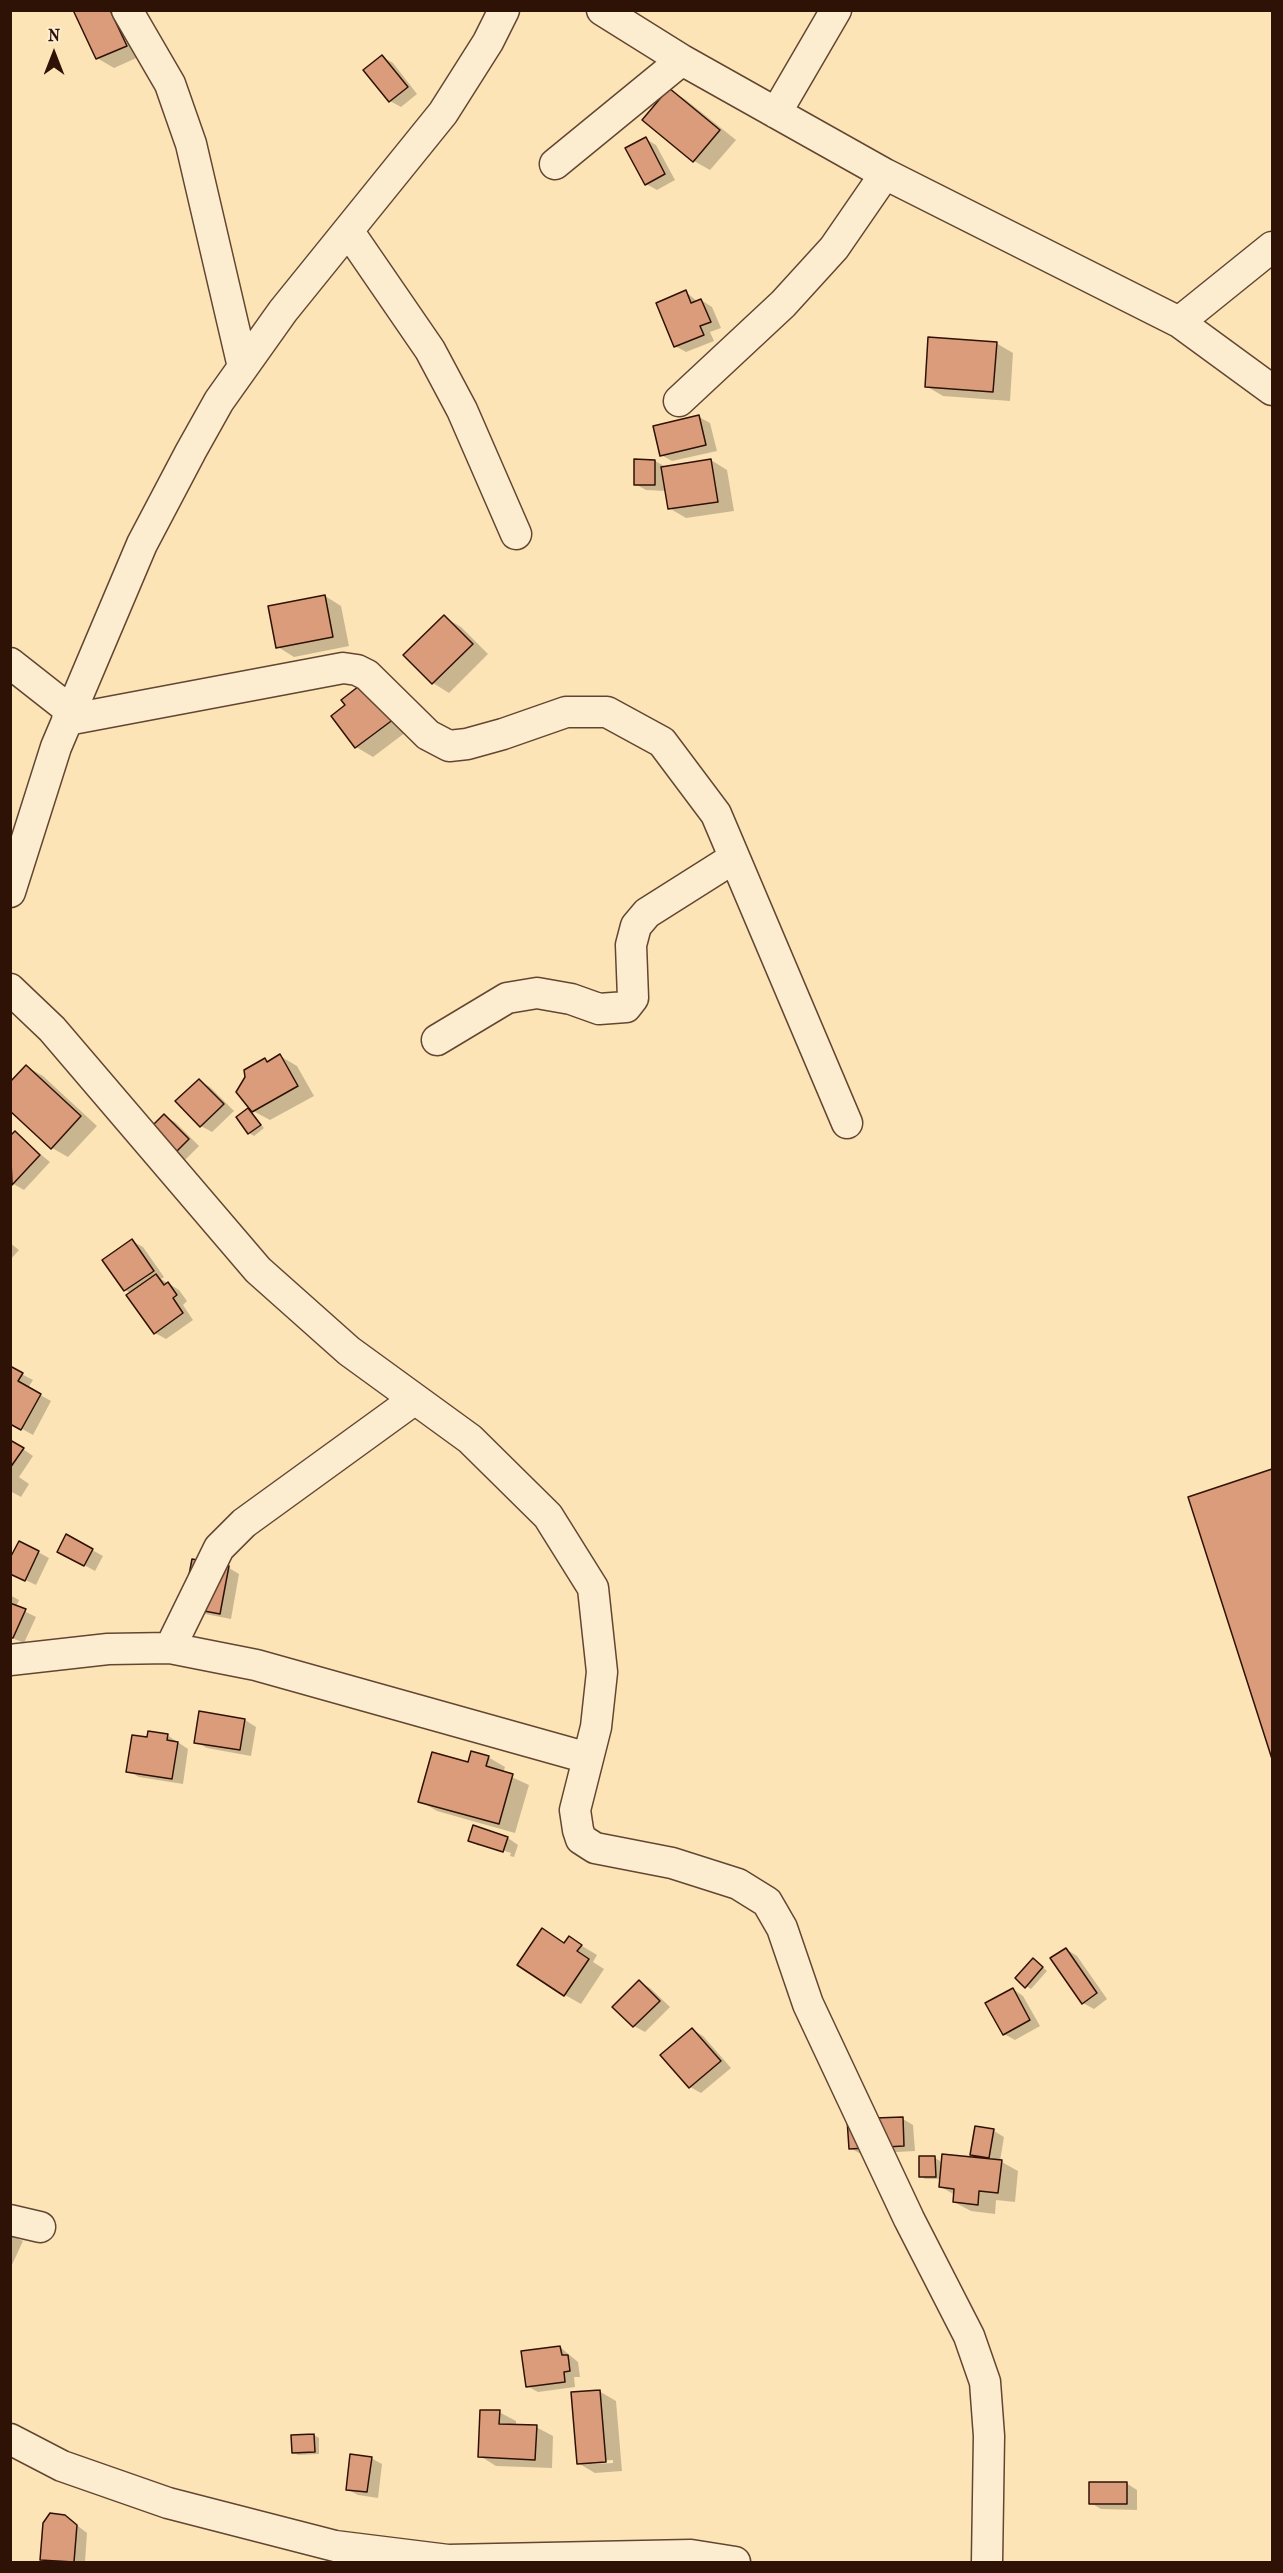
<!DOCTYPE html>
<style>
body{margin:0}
#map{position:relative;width:1283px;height:2573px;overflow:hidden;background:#fce4b6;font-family:"IM FELL French Canon",serif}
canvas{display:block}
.frame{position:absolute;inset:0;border:12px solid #2f1206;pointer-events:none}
.north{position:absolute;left:24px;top:24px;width:60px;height:60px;-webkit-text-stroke:4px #fdedd0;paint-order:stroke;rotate:0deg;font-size:16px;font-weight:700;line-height:24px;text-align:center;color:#2f1206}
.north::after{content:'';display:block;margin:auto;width:21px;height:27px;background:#2f1206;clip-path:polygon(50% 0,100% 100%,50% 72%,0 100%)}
</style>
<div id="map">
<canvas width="1283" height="2573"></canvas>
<div class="frame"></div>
<div class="north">N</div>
</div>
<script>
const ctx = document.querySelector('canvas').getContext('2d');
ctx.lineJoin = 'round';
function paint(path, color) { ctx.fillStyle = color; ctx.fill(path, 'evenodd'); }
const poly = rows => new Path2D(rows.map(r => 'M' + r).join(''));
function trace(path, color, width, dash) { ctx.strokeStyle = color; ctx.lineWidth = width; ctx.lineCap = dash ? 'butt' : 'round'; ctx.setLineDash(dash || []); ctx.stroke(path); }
paint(poly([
 [75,10,122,10,143,55,114,68,97,58],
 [382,57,393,63,417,94,401,107,390,101],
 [670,90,686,100,736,140,710,170,694,161],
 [646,139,656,145,675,180,657,190,646,184],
 [686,292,698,302,701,300,712,307,721,328,710,332,714,341,686,352,675,346],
 [996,343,1013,353,1010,401,943,396,926,386],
 [699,417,710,423,717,451,672,461,661,455],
 [711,460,727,470,734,511,686,518,669,508,666,491,646,490,635,484,636,461,655,461,666,467],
 [325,596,341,606,349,646,294,657,278,647],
 [444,617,461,627,488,654,449,693,433,683],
 [347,705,414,726,373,757,356,747,333,717],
 [280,1056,297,1066,314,1096,270,1120,253,1111,265,1060,269,1062],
 [27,1067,43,1076,97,1126,68,1157,52,1148],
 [200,1081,210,1087,234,1111,212,1132,201,1126,178,1101],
 [248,1110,264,1128,254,1136,249,1133],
 [164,1116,175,1122,199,1146,169,1176],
 [15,1133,50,1162,24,1190,10,1182,10,1138],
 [132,1241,143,1247,164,1277,161,1279,179,1290,187,1301,183,1305,193,1320,166,1339,155,1333,131,1293,125,1290],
 [10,1243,19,1250,10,1260],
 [10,1368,33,1380,28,1388,51,1401,33,1435,10,1422],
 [10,1440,33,1456,19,1477,29,1484,21,1497,10,1491],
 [1272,1471,1272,1754,1189,1497],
 [67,1536,103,1556,95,1571,59,1551],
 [38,1552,49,1558,36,1585,17,1576],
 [229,1568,239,1574,231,1619,195,1612],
 [10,1595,19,1600,16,1607,36,1617,24,1643,10,1637],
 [245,1720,256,1727,251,1756,207,1748,196,1742],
 [167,1735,188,1749,183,1784,139,1777,128,1771,148,1739],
 [488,1757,505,1767,503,1773,529,1785,515,1833,437,1811,420,1801,469,1764],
 [508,1838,518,1845,514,1857,510,1856,511,1853,479,1843,479,1846,469,1840],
 [569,1938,597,1955,593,1962,604,1969,581,2004,565,1995,565,1944],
 [1066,1949,1077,1956,1107,1999,1094,2009,1083,2003],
 [1038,1963,1047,1971,1031,1989,1026,1986],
 [640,1982,650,1988,670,2007,645,2032,634,2026,615,2007],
 [1013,1989,1023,1996,1040,2026,1015,2040,1004,2034],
 [693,2030,703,2036,731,2068,701,2093,690,2087,662,2055],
 [903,2119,913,2125,915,2151,861,2154,850,2148],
 [994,2131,1004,2137,1000,2161,1018,2171,1015,2202,996,2200,995,2214,971,2211,954,2202,955,2195,941,2187,941,2179,925,2179,921,2176,935,2158,940,2161,942,2168,980,2159,972,2154],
 [10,2235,23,2241,10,2269],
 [560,2347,578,2362,580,2377,574,2377,575,2387,538,2392,527,2386],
 [599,2391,616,2401,622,2471,595,2473,578,2463],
 [613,2460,613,2463,592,2464,592,2461],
 [499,2412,516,2421,516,2426,536,2427,553,2436,552,2468,496,2466,480,2456],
 [314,2435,319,2438,319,2454,298,2455,293,2452],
 [371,2458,382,2464,378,2498,358,2495,347,2489],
 [1126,2483,1137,2490,1137,2510,1101,2509,1091,2503],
 [65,2516,87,2533,85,2562,47,2562,41,2559]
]), '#0003');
const building = poly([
 [73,10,110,10,127,46,96,59,73,10],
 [382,55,408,87,389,102,363,70,382,55],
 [669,88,720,130,693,162,642,120,669,88],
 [646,137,665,174,645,185,625,148,646,137],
 [686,290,691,303,701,299,711,322,700,326,704,335,674,347,656,303,686,290],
 [928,337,997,342,993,392,925,387,928,337],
 [699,415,706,445,660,456,653,426,699,415],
 [634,459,655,460,655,485,634,485,634,459],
 [711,459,718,502,668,509,661,467,711,459],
 [325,595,333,637,276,648,268,606,325,595],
 [444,615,473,644,432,684,403,655,444,615],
 [359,686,398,716,355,748,331,716,345,705,341,700,359,686],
 [280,1054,298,1086,252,1112,236,1092,245,1077,244,1070,265,1058,267,1062,280,1054],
 [26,1065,81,1116,51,1149,10,1111,10,1082,26,1065],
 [199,1079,224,1104,200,1127,175,1101,199,1079],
 [248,1108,261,1125,248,1134,236,1117,248,1108],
 [164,1114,189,1139,157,1171,132,1146,164,1114],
 [15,1131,40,1155,12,1185,10,1136,15,1131],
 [132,1239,154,1271,124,1291,102,1260,132,1239],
 [156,1274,164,1285,168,1282,177,1295,173,1298,183,1313,154,1334,126,1295,156,1274],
 [10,1366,23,1373,18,1381,41,1394,21,1430,10,1424,10,1366],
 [10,1440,24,1448,10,1468,10,1440],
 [1272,1469,1272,1759,1188,1497,1272,1469],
 [66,1534,93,1549,84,1566,57,1552,66,1534],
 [19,1541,39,1551,25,1581,10,1574,10,1558,19,1541],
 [192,1559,229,1566,220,1614,183,1607,192,1559],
 [10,1603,26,1609,13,1638,10,1638,10,1603],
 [199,1711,245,1719,240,1750,194,1743,199,1711],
 [148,1731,168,1734,167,1740,178,1742,172,1779,126,1772,132,1735,147,1737,148,1731],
 [471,1751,489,1756,486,1766,513,1774,499,1824,418,1802,432,1752,468,1762,471,1751],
 [473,1825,508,1837,503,1852,468,1841,473,1825],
 [542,1928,564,1943,569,1936,582,1945,577,1951,589,1959,564,1996,517,1965,542,1928],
 [1066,1948,1097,1993,1082,2004,1050,1958,1066,1948],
 [1033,1958,1043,1967,1025,1988,1015,1978,1033,1958],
 [639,1980,660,2001,633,2027,612,2007,639,1980],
 [1013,1988,1030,2020,1003,2035,985,2003,1013,1988],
 [692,2028,721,2061,689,2088,660,2055,692,2028],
 [903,2117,904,2146,849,2149,847,2119,903,2117],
 [975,2126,994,2129,989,2158,970,2155,975,2126],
 [942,2154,1002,2160,998,2193,979,2191,978,2205,953,2202,954,2189,939,2187,942,2154],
 [919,2156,935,2156,936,2177,919,2177,919,2156],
 [560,2346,562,2355,568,2355,570,2371,564,2372,565,2382,526,2387,521,2351,560,2346],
 [600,2390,606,2462,577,2464,571,2392,600,2390],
 [480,2410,500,2410,499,2424,537,2425,535,2460,478,2457,480,2410],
 [314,2434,315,2452,292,2453,291,2435,314,2434],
 [350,2454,372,2457,367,2492,346,2490,350,2454],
 [1089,2482,1127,2482,1127,2504,1089,2504,1089,2482],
 [50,2513,65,2515,77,2525,74,2562,40,2560,43,2523,50,2513]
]);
paint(building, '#da9c7b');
trace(building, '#2f1206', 1.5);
const minor = poly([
 [127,10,170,84,191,144,243,367],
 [602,10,682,60,885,174,1179,322,1272,390],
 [776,113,836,10],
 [555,164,682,60],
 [349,232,430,350,462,410,516,534],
 [1179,322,1272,247],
 [679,401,783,304,834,248,885,174],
 [10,663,71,711],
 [67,720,343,668,357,670,367,675,428,735,449,746,467,744,503,734,566,712,607,712,662,742,716,814,847,1123],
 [10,892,56,747,142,544,191,451,219,401,283,311,443,113,488,42,504,10],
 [10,989,52,1029,258,1270,349,1351,470,1439,548,1516,593,1588,602,1672,596,1727,575,1810,578,1830,581,1839,595,1848,672,1863,738,1884,767,1902,782,1928,808,2004,909,2219,969,2336,985,2382,989,2436,987,2562],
 [437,1040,507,998,537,993,571,999,599,1009,626,1007,633,998,631,945,636,926,647,913,734,858],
 [170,1648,219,1548,244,1523,415,1399],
 [10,1660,108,1649,170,1648,256,1665,588,1758],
 [10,2220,40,2227],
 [10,2439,62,2466,168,2503,335,2546,448,2560,691,2555,735,2562]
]);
trace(minor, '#624632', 33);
trace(minor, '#fdedd0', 30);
</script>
